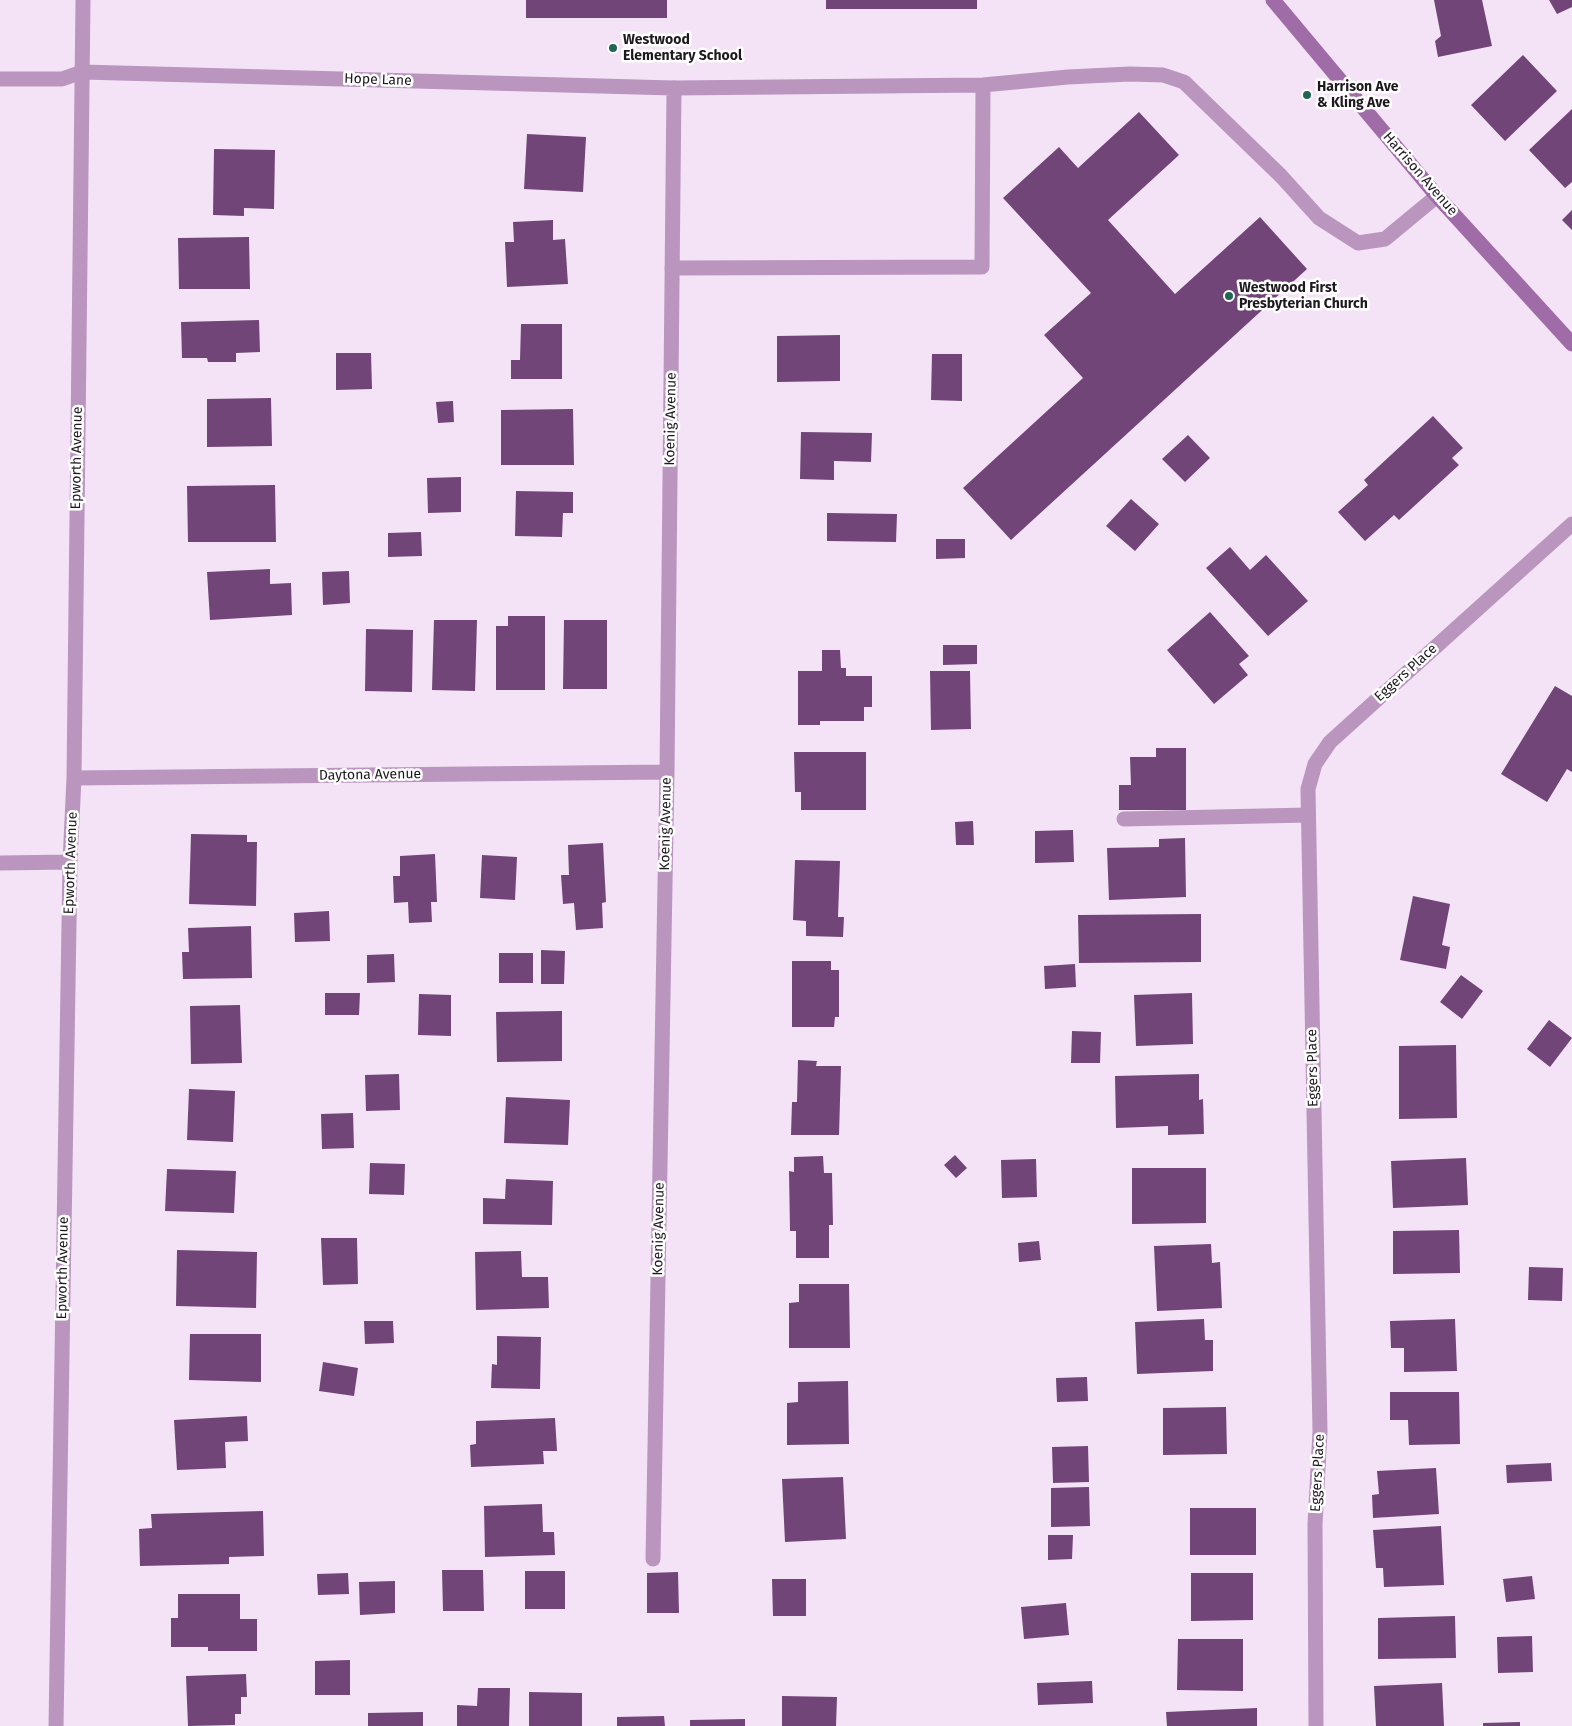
<!DOCTYPE html>
<style>
body{margin:0}
canvas{display:block;background:#f4e3f6}
</style>
<canvas width="1572" height="1726"></canvas>
<script>
const ctx = document.querySelector('canvas').getContext('2d');
ctx.lineJoin = 'round';
function paint(path, color) { ctx.fillStyle = color; ctx.fill(path, 'evenodd'); }
const poly = rows => new Path2D(rows.map(r => 'M' + r).join(''));
function trace(path, color, width, dash) { ctx.strokeStyle = color; ctx.lineWidth = width; ctx.lineCap = dash ? 'butt' : 'round'; ctx.setLineDash(dash || []); ctx.stroke(path); }
function write(font, color, halo, rows, align = 'center') {
  ctx.font = font + ' "Fira Sans",sans-serif'; ctx.lineWidth = 5; ctx.setLineDash([]); ctx.textBaseline = 'middle'; ctx.strokeStyle = halo; ctx.fillStyle = color; for (const [text, x, y, turn = 0] of rows) {
    ctx.save(); ctx.translate(x, y); ctx.rotate((+turn || 0) * Math.PI / 180); ctx.textAlign = isNaN(turn) ? turn : align; if (halo) ctx.strokeText(text, 0, 0); ctx.fillText(text, 0, 0); ctx.restore();
  }
}
paint(poly([
 [526,0,667,0,667,18,526,18],
 [826,0,977,0,977,9,826,9],
 [1434,0,1482,0,1492,46,1438,57,1435,41,1441,36],
 [1549,0,1572,0,1572,7,1557,14],
 [1523,55,1557,91,1505,141,1471,105],
 [1572,109,1572,182,1565,188,1529,150],
 [1139,112,1179,155,1108,220,1175,294,1260,217,1307,269,1011,540,963,488,1083,378,1044,335,1091,293,1003,198,1059,147,1078,168],
 [527,134,586,137,583,192,524,189],
 [214,149,275,150,274,209,244,208,244,216,213,215],
 [1572,210,1572,230,1562,220],
 [553,220,553,240,565,239,568,284,507,287,505,242,514,242,513,222],
 [249,237,250,289,179,289,178,238],
 [259,320,260,352,236,353,236,362,208,362,207,358,182,358,181,322],
 [521,324,562,324,562,379,511,379,511,360,520,360],
 [840,335,840,381,777,382,777,336],
 [336,353,371,353,372,389,336,390],
 [932,354,962,354,962,401,931,400],
 [271,398,272,446,207,447,207,399],
 [453,401,454,422,438,423,436,402],
 [573,409,574,465,501,465,501,410],
 [1433,416,1463,448,1452,458,1459,465,1399,520,1394,515,1365,541,1338,512,1368,485,1364,480],
 [801,432,872,433,871,462,834,461,834,480,800,479],
 [1188,435,1210,458,1185,482,1162,459],
 [461,477,461,512,428,513,427,478],
 [275,485,276,542,188,542,187,486],
 [516,491,573,492,573,513,563,513,562,537,515,536],
 [1131,499,1159,524,1135,551,1106,526],
 [827,513,897,514,896,542,827,541],
 [421,532,422,556,388,557,388,533],
 [936,539,965,539,965,558,936,559],
 [1230,547,1250,570,1266,555,1308,601,1268,636,1206,568],
 [270,569,270,584,291,583,292,615,210,620,207,572],
 [349,571,350,603,323,605,322,572],
 [1210,612,1249,656,1239,664,1248,675,1214,704,1167,650],
 [508,616,545,616,545,690,496,690,496,626,508,626],
 [434,620,477,620,475,691,432,690],
 [564,620,607,620,607,689,563,689],
 [366,629,413,630,412,692,365,691],
 [943,645,977,645,977,664,943,665],
 [822,650,840,650,841,668,846,668,846,676,872,676,872,707,864,707,864,721,820,721,820,725,798,725,798,671,822,671],
 [930,671,970,671,971,729,931,730],
 [1555,686,1572,696,1572,772,1567,769,1547,802,1501,774],
 [1156,748,1186,748,1186,810,1119,810,1119,785,1131,785,1130,757,1156,757],
 [794,752,866,752,866,810,801,810,801,792,795,792],
 [973,821,974,845,956,845,955,822],
 [1073,830,1074,862,1035,863,1035,831],
 [191,834,247,835,247,842,257,842,256,906,189,904],
 [1185,838,1186,897,1109,900,1107,848,1159,847,1159,839],
 [603,843,606,902,602,903,603,928,576,930,574,903,563,904,561,875,569,875,568,845],
 [435,854,437,902,431,902,432,922,409,923,408,902,394,903,393,876,400,876,400,856],
 [482,855,517,857,515,900,480,898],
 [795,860,840,861,838,917,844,917,843,937,806,936,806,921,793,920],
 [1413,896,1450,904,1442,945,1450,947,1446,969,1400,960],
 [329,911,330,941,295,942,294,913],
 [1201,914,1201,962,1079,963,1078,915],
 [251,926,252,978,183,979,182,952,189,952,188,928],
 [541,950,565,951,564,984,541,984],
 [499,953,533,953,533,983,499,983],
 [394,954,395,982,367,983,367,955],
 [792,961,831,961,831,970,839,970,839,1017,835,1017,834,1027,792,1027],
 [1075,964,1076,987,1045,989,1044,966],
 [1461,975,1483,991,1462,1019,1440,1002],
 [325,993,360,993,359,1015,325,1015],
 [1192,993,1193,1044,1136,1046,1134,995],
 [419,994,451,995,451,1036,418,1035],
 [240,1005,242,1063,191,1064,190,1006],
 [562,1011,562,1061,497,1062,496,1012],
 [1549,1020,1572,1038,1550,1067,1527,1049],
 [1072,1031,1101,1032,1100,1063,1071,1063],
 [1456,1045,1457,1118,1399,1119,1399,1046],
 [798,1060,817,1061,816,1066,841,1066,839,1135,791,1135,792,1102,797,1102],
 [399,1074,400,1110,366,1111,365,1075],
 [1199,1074,1199,1100,1203,1099,1204,1134,1168,1135,1168,1126,1116,1128,1115,1076],
 [189,1089,235,1091,233,1142,187,1140],
 [506,1097,570,1100,568,1145,504,1143],
 [353,1113,354,1148,322,1149,321,1114],
 [955,1155,967,1168,956,1178,944,1165],
 [823,1156,824,1173,832,1173,833,1225,829,1225,829,1258,796,1258,796,1231,790,1231,789,1171,794,1172,794,1157],
 [1466,1158,1468,1205,1393,1208,1391,1161],
 [1036,1159,1037,1197,1002,1198,1001,1160],
 [370,1163,405,1164,404,1195,369,1194],
 [1132,1168,1206,1168,1206,1223,1132,1224],
 [167,1169,236,1171,234,1213,165,1211],
 [506,1179,553,1181,552,1225,483,1224,483,1198,505,1199],
 [1459,1230,1460,1273,1393,1274,1393,1231],
 [321,1238,357,1238,358,1284,323,1285],
 [1039,1241,1041,1260,1019,1262,1018,1243],
 [1211,1244,1212,1263,1220,1262,1222,1308,1157,1311,1154,1246],
 [177,1250,257,1252,256,1308,176,1306],
 [521,1251,522,1277,548,1277,549,1308,476,1310,475,1252],
 [1529,1267,1563,1268,1562,1301,1528,1300],
 [799,1284,849,1284,850,1348,789,1348,789,1303,799,1302],
 [1204,1319,1205,1340,1213,1340,1213,1371,1137,1374,1135,1322],
 [1455,1319,1457,1371,1404,1372,1404,1348,1391,1348,1390,1321],
 [364,1321,393,1321,394,1343,365,1344],
 [190,1334,261,1334,261,1382,189,1380],
 [497,1336,541,1337,540,1389,491,1388,492,1364,497,1365],
 [323,1362,358,1368,354,1396,319,1391],
 [1087,1377,1088,1401,1057,1402,1056,1378],
 [848,1381,849,1444,787,1445,787,1403,798,1402,798,1382],
 [1390,1392,1459,1392,1460,1444,1409,1445,1408,1420,1390,1420],
 [1226,1407,1227,1454,1163,1455,1163,1408],
 [247,1416,248,1441,225,1442,226,1468,177,1470,174,1420],
 [555,1418,557,1451,543,1451,544,1464,471,1467,470,1445,476,1444,476,1421],
 [1088,1446,1089,1482,1053,1483,1052,1447],
 [1551,1463,1552,1481,1507,1483,1506,1465],
 [1436,1468,1439,1514,1373,1518,1372,1495,1379,1494,1377,1471],
 [843,1477,846,1539,785,1542,782,1479],
 [1089,1487,1090,1526,1051,1527,1051,1488],
 [542,1504,543,1532,554,1532,555,1555,485,1557,484,1506],
 [1190,1508,1256,1508,1256,1555,1190,1555],
 [263,1511,264,1556,229,1557,229,1564,140,1566,139,1529,152,1528,151,1514],
 [1441,1526,1444,1585,1384,1587,1383,1568,1376,1568,1373,1530],
 [1048,1535,1073,1535,1072,1559,1048,1560],
 [442,1570,483,1570,484,1611,443,1611],
 [525,1571,565,1571,565,1609,525,1609],
 [678,1572,679,1613,647,1613,647,1573],
 [348,1573,349,1594,318,1595,317,1574],
 [1191,1573,1253,1573,1253,1620,1191,1621],
 [1532,1576,1535,1599,1506,1602,1503,1579],
 [772,1579,806,1579,806,1616,773,1616],
 [395,1581,395,1613,360,1615,359,1582],
 [178,1594,240,1594,240,1619,257,1619,257,1651,208,1651,208,1647,171,1647,171,1618,178,1618],
 [1066,1603,1069,1635,1024,1639,1021,1607],
 [1455,1616,1456,1658,1378,1659,1378,1618],
 [1532,1636,1533,1672,1498,1673,1497,1637],
 [1178,1639,1243,1639,1243,1691,1177,1690],
 [350,1660,350,1695,315,1695,315,1661],
 [246,1674,247,1697,241,1697,241,1714,235,1714,235,1725,188,1726,186,1676],
 [1092,1681,1093,1703,1038,1705,1037,1683],
 [1442,1683,1444,1726,1376,1726,1374,1686],
 [478,1688,510,1688,509,1726,457,1726,457,1705,477,1706],
 [529,1692,582,1693,582,1726,529,1726],
 [782,1696,837,1697,836,1726,782,1726],
 [1257,1708,1257,1726,1167,1726,1166,1712],
 [423,1712,423,1726,368,1726,368,1713],
 [664,1716,665,1726,617,1726,617,1717],
 [745,1719,745,1726,690,1726,690,1720],
 [1520,1722,1520,1726,1483,1726,1483,1723]
]), '#714578');
trace(poly([
 [0,79,62,79,82,72],
 [674,88,983,85,1068,77,1130,74,1163,75,1184,82,1281,176,1319,218,1358,243,1385,239,1437,196],
 [672,268,982,267,983,85],
 [1124,819,1308,815]
]), '#ba96bf', 15);
trace(poly([
 [82,72,674,88,667,772,653,1559],
 [74,778,667,772],
 [0,863,70,862],
 [56,1726,70,862,74,778,83,0],
 [1316,1726,1315,1524,1320,1431,1308,789,1315,764,1330,742,1572,524]
]), '#ba96bf', 15);
trace(poly([
 [1273,0,1437,196,1572,344]
]), '#a06ca8', 15);
for (const [x, y, r, color] of [
 [613,48,5,"#206557"],
 [1307,95,5,"#206557"],
 [1229,296,5,"#206557"]
]) { const dot = new Path2D(); dot.arc(x, y, r, 0, 2 * Math.PI); ctx.fillStyle = color; ctx.fill(dot); trace(dot, '#fff', 2); }
write('bold 14px', '#1e181f', '#fff', [
 ["Westwood",623,40],
 ["Elementary School",623,56],
 ["Harrison Ave",1317,87],
 ["& Kling Ave",1317,103],
 ["Westwood First",1239,288],
 ["Presbyterian Church",1239,304]
], 'left');
write('14px', '#1e181f', '#fff', [
 ["Hope Lane",378,80,2],
 ["Harrison Avenue",1420,174,49],
 ["Koenig Avenue",671,419,-89],
 ["Epworth Avenue",77,458,-89],
 ["Eggers Place",1406,673,-42],
 ["Daytona Avenue",370,775,-1],
 ["Koenig Avenue",666,824,-89],
 ["Epworth Avenue",71,863,-88],
 ["Eggers Place",1313,1068,-91],
 ["Koenig Avenue",659,1229,-89],
 ["Epworth Avenue",63,1268,-89],
 ["Eggers Place",1318,1473,-87]
]);
</script>
